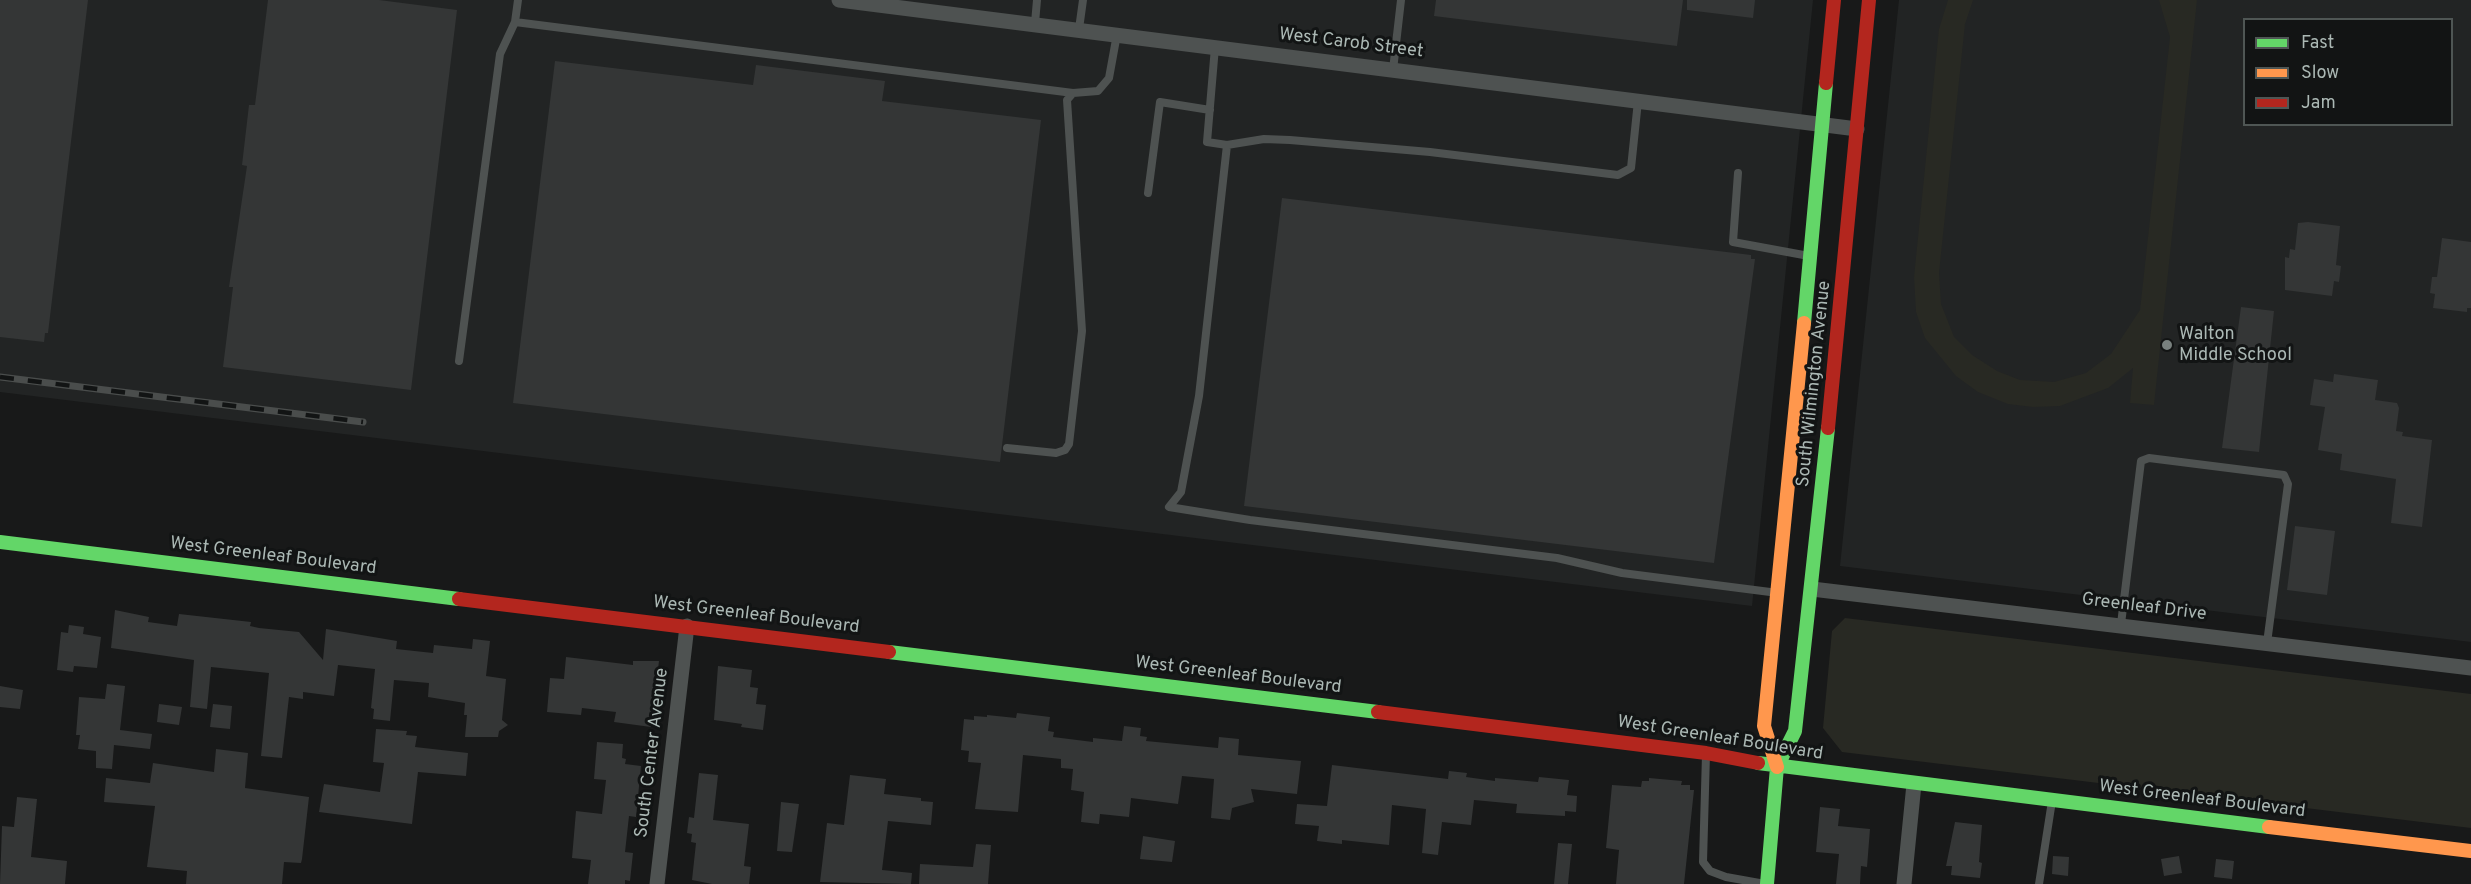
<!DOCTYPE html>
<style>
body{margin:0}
#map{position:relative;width:2471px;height:884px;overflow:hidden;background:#181919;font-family:Overpass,sans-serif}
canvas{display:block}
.legend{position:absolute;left:2243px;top:18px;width:210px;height:108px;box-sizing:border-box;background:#121414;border:2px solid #4f5654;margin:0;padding:8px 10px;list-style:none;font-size:18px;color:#abb8b4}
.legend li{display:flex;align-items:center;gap:12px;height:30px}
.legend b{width:30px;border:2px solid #4f5654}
</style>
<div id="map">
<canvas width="2471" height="884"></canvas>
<ul class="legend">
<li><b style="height:8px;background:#63d668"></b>Fast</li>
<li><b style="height:8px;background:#ff974d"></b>Slow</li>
<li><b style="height:8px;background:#b3261e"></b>Jam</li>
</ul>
</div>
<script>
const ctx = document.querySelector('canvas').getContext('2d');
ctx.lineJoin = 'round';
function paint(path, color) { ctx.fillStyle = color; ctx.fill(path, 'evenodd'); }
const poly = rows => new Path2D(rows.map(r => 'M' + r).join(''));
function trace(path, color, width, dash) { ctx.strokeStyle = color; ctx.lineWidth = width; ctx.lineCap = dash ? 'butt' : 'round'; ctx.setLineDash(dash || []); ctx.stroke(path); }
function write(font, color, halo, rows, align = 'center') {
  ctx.font = font + ' Overpass,sans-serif'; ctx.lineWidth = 6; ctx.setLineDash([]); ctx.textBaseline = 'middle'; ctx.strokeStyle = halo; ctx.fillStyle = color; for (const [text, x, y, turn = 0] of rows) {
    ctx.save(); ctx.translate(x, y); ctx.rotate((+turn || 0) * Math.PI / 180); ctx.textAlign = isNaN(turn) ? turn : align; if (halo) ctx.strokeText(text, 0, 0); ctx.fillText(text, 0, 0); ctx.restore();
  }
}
paint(poly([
 [0,0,1813,0,1752,606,0,392],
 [1899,0,2471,0,2471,642,1840,566],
 [2244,20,2452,20,2452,124,2244,124]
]), '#222424');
paint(poly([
 [1948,0,1973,0,1965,24,1939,273,1941,304,1954,337,1972,355,1997,371,2020,380,2054,382,2086,373,2111,354,2140,310,2170,37,2159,0,2197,0,2154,405,2130,403,2133,368,2108,388,2060,406,2033,407,2008,404,1978,392,1956,376,1925,338,1916,312,1914,277,1939,29],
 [1845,618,2471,694,2471,828,1842,752,1823,728,1832,631]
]), '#282923');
paint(poly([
 [0,0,88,0,48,333,45,333,44,342,0,337],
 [268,0,379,0,457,10,411,390,223,367,233,287,229,287,247,166,242,165,249,105,255,105],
 [1436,0,1683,0,1677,46,1434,16],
 [1687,0,1755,0,1753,18,1687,10],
 [555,61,753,85,756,65,885,81,882,101,1041,120,1000,462,513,403],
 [1282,198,1751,255,1751,259,1755,259,1714,563,1244,506],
 [2308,222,2340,226,2336,265,2341,266,2339,282,2334,281,2332,296,2285,290,2285,257,2289,258,2290,249,2295,250,2298,223],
 [2442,238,2471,242,2471,308,2467,308,2467,312,2433,308,2435,294,2430,293,2432,277,2437,277],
 [2241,307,2274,311,2259,452,2222,448],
 [2334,374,2378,380,2375,400,2397,403,2399,408,2396,431,2403,432,2402,436,2432,440,2422,527,2391,523,2396,479,2340,470,2342,454,2318,450,2325,407,2310,405,2314,379,2333,382],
 [2295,526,2335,531,2327,595,2287,590],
 [115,610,149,617,148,622,177,626,179,614,251,622,250,626,259,628,299,632,323,660,326,629,397,641,396,649,433,653,434,645,472,649,473,639,490,641,486,676,506,679,502,720,508,725,499,731,498,737,465,737,467,715,464,715,465,703,428,697,429,683,394,680,390,721,373,719,374,709,371,708,375,669,338,665,334,696,303,692,303,699,289,697,282,758,261,756,269,673,211,667,207,709,190,707,194,660,111,648],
 [69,625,84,627,83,634,101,637,97,668,74,666,73,672,57,670,61,632,68,633],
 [566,657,633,665,633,661,659,661,651,727,614,722,616,712,582,708,581,715,547,712,550,678,564,679],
 [718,666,752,670,750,687,758,688,756,704,766,705,763,730,741,727,742,724,714,720],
 [107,684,125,686,120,730,152,734,150,749,114,745,112,769,96,768,96,751,78,749,80,735,76,735,79,697,105,699],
 [0,686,23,690,20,709,0,707],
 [159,704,182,707,179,725,157,722],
 [213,704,232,706,230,729,210,727],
 [1017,713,1050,717,1048,731,1054,732,1053,737,1093,742,1093,738,1122,741,1124,726,1141,728,1140,736,1147,737,1146,741,1218,748,1219,737,1239,739,1238,755,1301,761,1297,794,1251,789,1254,802,1232,808,1230,820,1211,818,1214,779,1182,776,1178,804,1131,798,1129,817,1100,814,1099,824,1081,822,1084,792,1071,790,1073,769,1061,768,1061,759,1023,755,1018,812,975,809,981,763,968,762,969,751,961,750,964,719,974,720,974,716,987,717,987,715,1016,718],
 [376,729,407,731,406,735,417,736,415,747,468,753,466,776,418,772,412,824,319,812,324,784,380,792,384,763,373,762],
 [597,742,623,744,622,758,626,759,625,764,641,766,636,817,629,816,625,852,633,853,630,881,625,880,625,884,588,884,591,860,572,858,576,811,602,814,606,780,594,779],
 [216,749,248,753,245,788,309,797,302,859,301,863,284,862,282,884,186,884,187,871,147,867,155,806,104,802,106,778,150,783,153,763,214,772],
 [1332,765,1448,779,1449,771,1467,773,1466,777,1495,781,1495,778,1538,782,1539,777,1569,780,1567,795,1577,796,1576,812,1565,811,1565,816,1516,813,1517,804,1474,800,1471,825,1442,822,1438,855,1422,853,1426,809,1392,805,1389,845,1342,840,1342,844,1317,841,1319,826,1295,824,1297,804,1327,806],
 [699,773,718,775,713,820,749,824,744,866,751,867,749,884,712,884,692,880,696,843,691,842,692,834,687,833,689,817,694,818],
 [850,775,886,779,884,794,921,798,921,801,933,802,931,825,888,821,882,870,912,873,911,884,820,882,827,823,844,825],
 [1649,778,1682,781,1681,785,1690,785,1690,790,1694,790,1684,884,1616,884,1619,850,1606,848,1612,785,1641,787,1642,781,1649,781],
 [17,797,37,799,31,857,67,861,65,884,0,884,2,826,14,827],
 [781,802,799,804,792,852,777,851],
 [1820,807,1840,809,1838,826,1870,829,1867,867,1861,866,1860,884,1836,884,1839,854,1816,852],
 [1955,822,1982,825,1979,862,1982,863,1980,878,1951,875,1952,866,1946,866],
 [1143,836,1175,841,1172,862,1140,859],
 [1558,843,1572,844,1568,884,1554,884],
 [976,844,991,845,988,884,919,884,920,864,973,867],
 [2053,856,2069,857,2068,876,2052,874],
 [2179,856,2182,873,2164,876,2161,859],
 [2216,859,2234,861,2232,879,2214,877]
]), '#343636');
trace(poly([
 [518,0,515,22,1073,93],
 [1035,23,1037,0],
 [1079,29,1083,0],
 [1215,47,1207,142,1227,145,1264,139,1290,140,1430,152,1618,175,1631,168,1638,101],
 [1393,70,1401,0],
 [1227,145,1199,396,1181,492,1169,507,1250,520,1557,558,1622,573,1778,593],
 [1738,173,1733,242,1809,256],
 [1148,193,1160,102,1210,110],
 [459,361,500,54,515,22],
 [1007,448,1056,453,1065,450,1069,444,1082,331,1067,100,1073,93,1098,91,1109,78,1117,34],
 [2121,624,2141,461,2149,458,2284,475,2288,484,2267,643],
 [1706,754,1703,862,1710,871,1726,877,1765,884],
 [2039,884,2052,801]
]), '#4e5251', 8);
trace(poly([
 [839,0,1857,129],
 [1812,589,2471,668],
 [657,884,687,626],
 [1904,884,1914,784]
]), '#4e5251', 15);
trace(poly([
 [1804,323,1826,83],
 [0,542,459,599],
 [889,652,1378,712],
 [1758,763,2269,827],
 [1767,884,1777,767,1795,731,1828,428]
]), '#63d668', 14);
trace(poly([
 [1777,767,1764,726,1804,323],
 [2269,827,2471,851]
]), '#ff974d', 14);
trace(poly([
 [1826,83,1834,0],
 [1828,428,1869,0],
 [459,599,889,652],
 [1378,712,1706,753,1758,763]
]), '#b3261e', 14);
const rail = poly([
 [0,377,363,422]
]);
trace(rail, '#4a4d4c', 7);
trace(rail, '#121414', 4.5, [14]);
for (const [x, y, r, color] of [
 [2167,345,6,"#78807e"]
]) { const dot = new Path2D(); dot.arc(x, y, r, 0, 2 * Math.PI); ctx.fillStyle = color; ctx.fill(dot); trace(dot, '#121414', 2); }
write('18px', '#abb8b4', '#121414', [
 ["West Carob Street",1351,44,7],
 ["South Wilmington Avenue",1815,384,-84],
 ["West Greenleaf Boulevard",273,557,7],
 ["Greenleaf Drive",2144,608,7],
 ["West Greenleaf Boulevard",756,616,7],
 ["West Greenleaf Boulevard",1238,676,7],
 ["West Greenleaf Boulevard",1720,739,9],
 ["South Center Avenue",653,753,-83],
 ["West Greenleaf Boulevard",2202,800,7]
]);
write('18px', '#abb8b4', '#121414', [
 ["Walton",2179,335],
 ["Middle School",2179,356]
], 'left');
</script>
